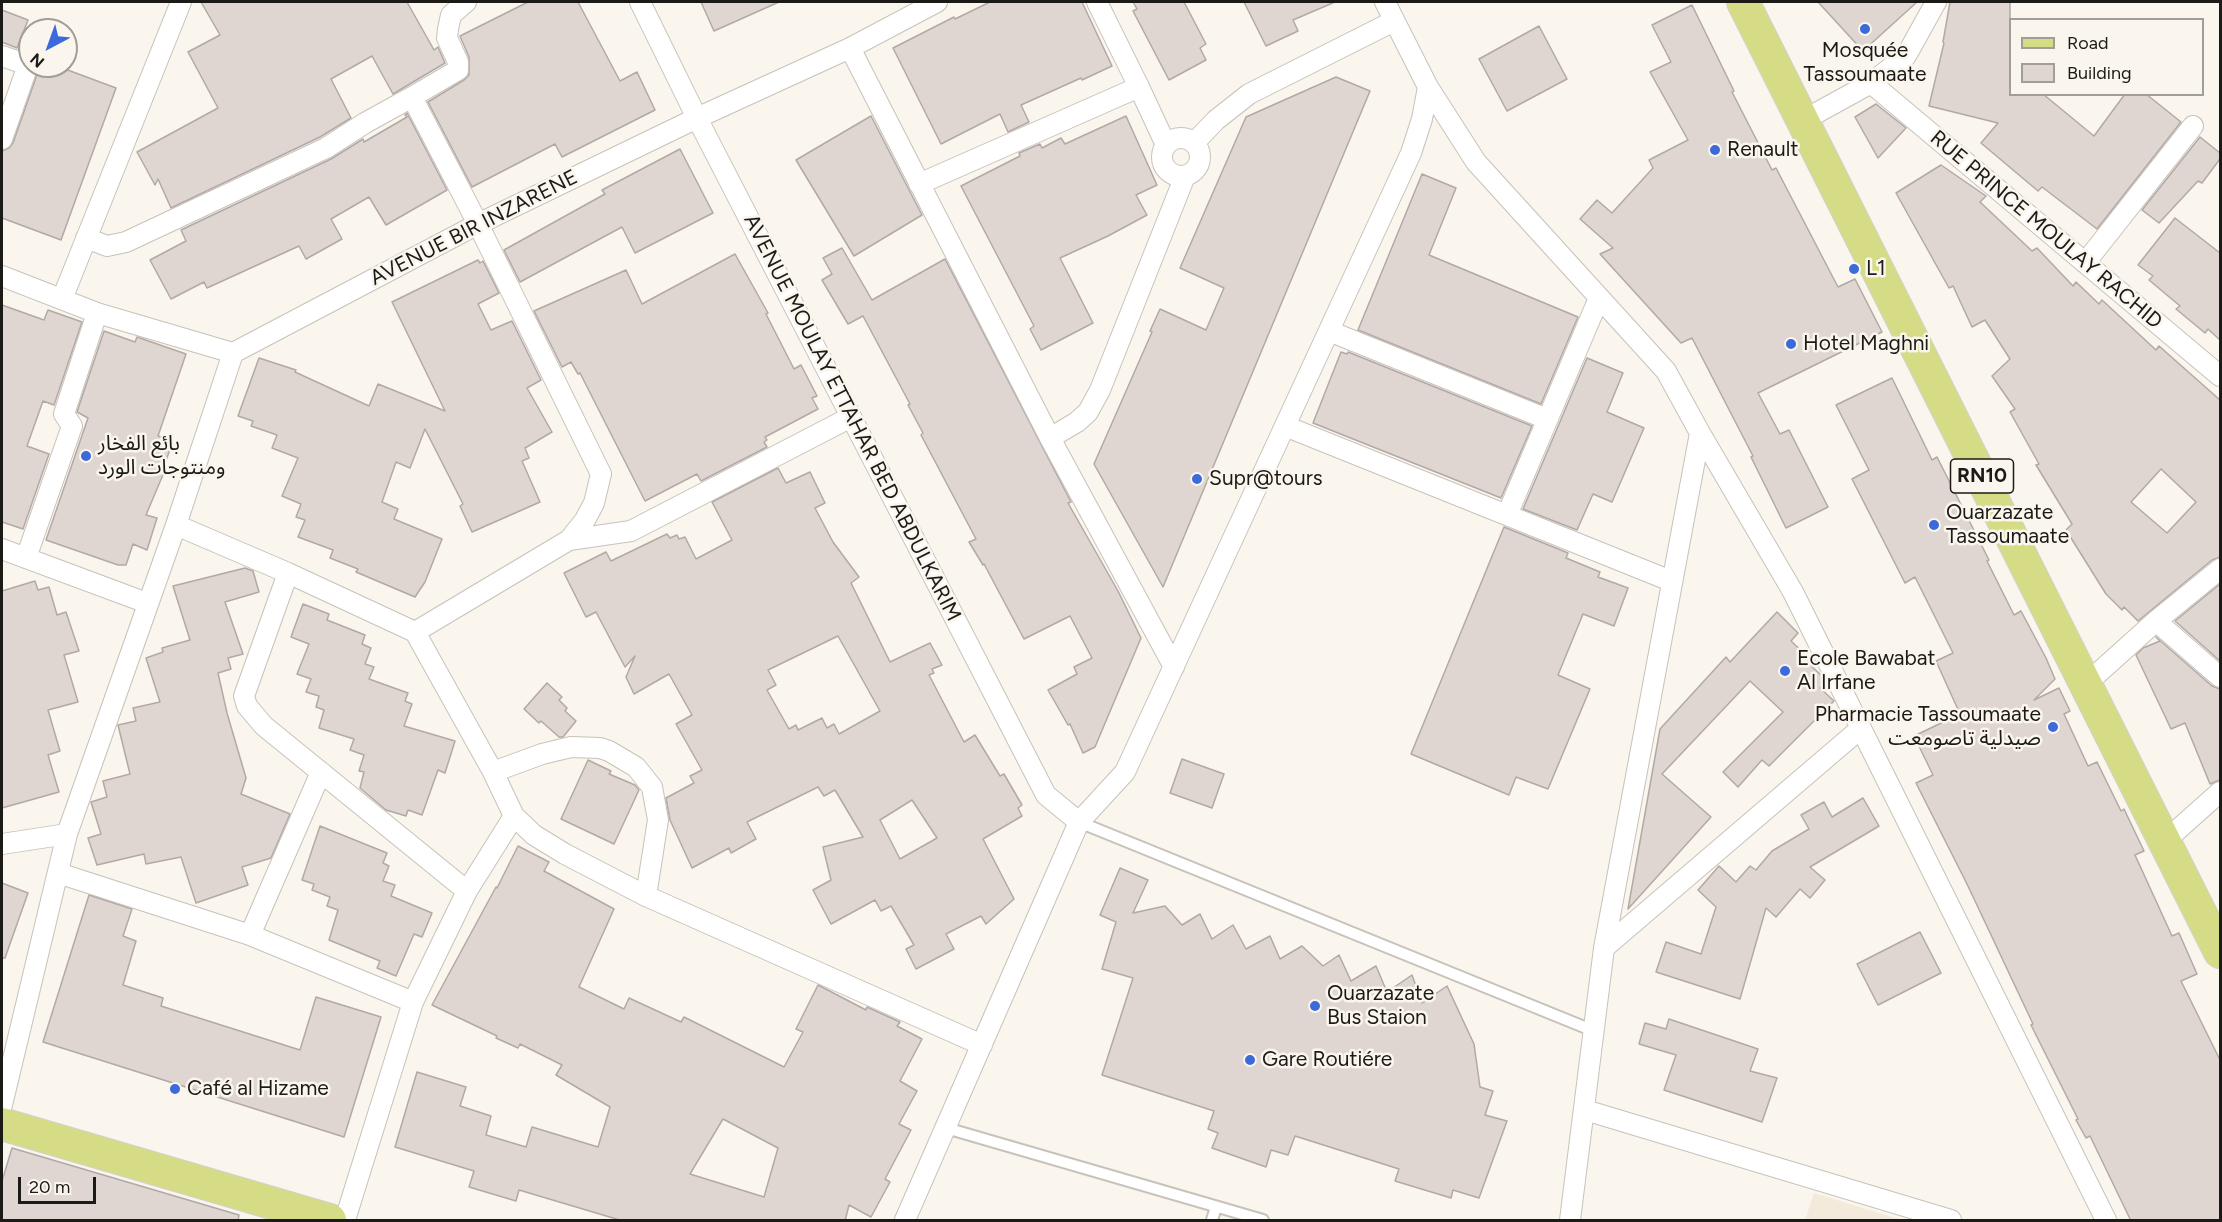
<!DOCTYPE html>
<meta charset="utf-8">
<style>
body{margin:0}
#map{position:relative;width:2222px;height:1222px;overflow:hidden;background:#faf5ed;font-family:Figtree,sans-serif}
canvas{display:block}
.frame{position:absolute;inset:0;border:3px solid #1c1a17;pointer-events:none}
.legend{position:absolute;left:2009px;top:18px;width:195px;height:78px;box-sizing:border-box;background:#faf5ed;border:2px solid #a19d97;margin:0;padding:8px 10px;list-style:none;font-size:18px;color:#1c1a17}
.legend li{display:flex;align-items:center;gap:12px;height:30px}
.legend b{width:30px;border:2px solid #a19d97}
.north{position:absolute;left:18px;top:18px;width:60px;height:60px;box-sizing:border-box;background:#faf5ed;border:2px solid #a19d97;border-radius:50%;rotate:221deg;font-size:16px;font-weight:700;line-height:24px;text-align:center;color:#1c1a17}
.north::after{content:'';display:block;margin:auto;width:21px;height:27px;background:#3c6adb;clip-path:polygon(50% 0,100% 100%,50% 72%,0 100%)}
.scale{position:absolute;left:18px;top:1177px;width:78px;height:27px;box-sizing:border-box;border:3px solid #1c1a17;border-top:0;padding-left:8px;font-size:18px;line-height:21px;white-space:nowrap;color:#1c1a17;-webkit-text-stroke:4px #faf5ed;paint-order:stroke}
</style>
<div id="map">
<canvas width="2222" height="1222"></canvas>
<div class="frame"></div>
<ul class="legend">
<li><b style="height:8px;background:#d6dc86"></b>Road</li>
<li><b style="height:16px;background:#dfd5d1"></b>Building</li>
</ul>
<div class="north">N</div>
<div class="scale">20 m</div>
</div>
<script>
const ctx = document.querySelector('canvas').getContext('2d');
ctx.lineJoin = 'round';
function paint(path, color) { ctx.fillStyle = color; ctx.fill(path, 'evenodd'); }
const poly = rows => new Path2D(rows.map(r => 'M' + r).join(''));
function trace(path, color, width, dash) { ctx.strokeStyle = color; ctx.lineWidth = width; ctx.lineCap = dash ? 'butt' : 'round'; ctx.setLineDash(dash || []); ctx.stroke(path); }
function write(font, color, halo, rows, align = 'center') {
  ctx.font = font + ' Figtree,"Noto Sans Arabic",sans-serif'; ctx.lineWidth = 5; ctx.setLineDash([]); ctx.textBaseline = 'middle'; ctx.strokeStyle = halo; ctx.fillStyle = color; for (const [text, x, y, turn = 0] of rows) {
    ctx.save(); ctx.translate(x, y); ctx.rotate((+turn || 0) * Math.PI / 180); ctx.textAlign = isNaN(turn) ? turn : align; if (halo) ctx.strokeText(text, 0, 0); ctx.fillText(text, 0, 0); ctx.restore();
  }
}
paint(poly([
 [1814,1193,1902,1220,1805,1220]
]), '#f4eadc');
const building = poly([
 [201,2,407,2,434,50,438,47,445,63,393,94,372,56,331,79,351,118,320,137,171,208,158,179,155,185,137,152,218,108,188,52,220,35,201,2],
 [528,2,578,2,620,81,637,72,655,110,562,157,555,144,472,187,428,102,464,80,469,75,469,57,460,36,528,2],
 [701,2,779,2,714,31,701,2],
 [990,2,1082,2,1112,66,1082,80,1081,78,1021,105,1029,122,1008,132,1000,114,941,144,893,48,954,17,955,19,990,2],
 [1133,2,1184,2,1206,44,1200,48,1206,60,1169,80,1133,11,1137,9,1133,2],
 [1244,2,1335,2,1293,20,1298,31,1266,46,1244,2],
 [1818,2,1917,2,1863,51,1818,2],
 [1950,2,2010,2,2010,94,2043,94,2094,136,2125,94,2146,94,2181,122,2097,229,2042,187,2038,191,1981,143,1998,123,1929,106,1944,43,1943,42,1950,2],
 [1692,5,1734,91,1732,92,1772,170,1776,168,1838,287,1855,279,1882,332,1758,393,1780,434,1789,430,1828,507,1786,528,1751,457,1753,456,1692,338,1681,343,1600,254,1613,248,1580,219,1597,200,1612,213,1653,168,1649,160,1688,140,1650,72,1671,62,1652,25,1692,5],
 [2,10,28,20,17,48,2,42,2,10],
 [1539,26,1567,79,1507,111,1479,59,1539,26],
 [40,66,57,66,116,88,61,240,2,218,2,151,9,148,13,143,40,66],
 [1336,77,1370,91,1163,587,1094,464,1152,332,1150,331,1160,309,1206,330,1224,288,1180,268,1246,117,1336,77],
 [1876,104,1906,128,1878,158,1855,117,1876,104],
 [407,113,447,190,386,225,369,197,331,219,342,239,306,259,299,246,207,288,204,282,171,299,150,260,186,241,181,230,331,159,363,139,364,142,407,117,405,115,407,113],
 [871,116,922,215,854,256,796,160,871,116],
 [1126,116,1157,185,1136,195,1147,215,1108,236,1060,258,1093,323,1041,350,1030,329,1034,326,961,186,1020,156,1019,153,1040,144,1042,148,1061,138,1065,144,1126,116],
 [2200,137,2220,153,2220,159,2202,183,2198,181,2159,223,2142,210,2200,137],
 [680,149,713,213,635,253,622,227,520,282,504,250,605,194,602,190,680,149],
 [1941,165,1986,196,1980,202,2032,251,2037,248,2073,286,2076,282,2099,304,2102,300,2156,350,2159,346,2220,400,2220,557,2212,560,2138,621,2124,607,2122,610,2106,594,2066,530,2072,524,2036,465,2039,464,2010,412,2015,409,1992,376,2010,359,1985,320,1972,327,1953,286,1949,288,1896,193,1941,165],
 [2161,469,2196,502,2167,533,2131,502,2161,469],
 [1422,174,1456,188,1429,255,1578,317,1541,404,1358,330,1422,174],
 [2175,218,2220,253,2220,340,2208,329,2205,333,2176,309,2180,306,2149,280,2153,276,2138,265,2175,218],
 [842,248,872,300,945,259,1071,502,1068,503,1118,591,1141,638,1095,747,1083,753,1070,724,1068,725,1048,690,1077,674,1074,667,1092,658,1070,616,1024,639,984,564,983,565,969,542,976,539,921,435,923,433,908,405,910,404,863,316,848,324,822,280,832,274,823,258,842,248],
 [735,254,768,313,766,314,794,369,801,365,817,396,812,398,818,409,765,437,767,440,764,442,767,447,701,481,697,474,645,501,580,373,578,374,571,362,562,367,534,311,626,270,642,304,735,254],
 [478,260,480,263,483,261,499,293,478,304,491,330,512,321,541,380,527,388,552,432,525,448,529,458,522,461,540,502,472,532,460,506,463,504,425,429,410,468,396,462,382,502,398,509,394,519,442,539,425,582,415,597,356,572,358,569,330,558,333,550,298,537,305,520,296,517,301,504,282,496,298,458,272,448,277,435,251,426,253,421,238,416,259,358,296,370,295,372,369,406,378,384,445,411,392,302,478,260],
 [2,305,44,320,48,310,82,322,54,405,43,401,27,446,49,454,23,529,2,522,2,305],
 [104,331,135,342,137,337,186,354,158,436,173,441,163,469,165,470,146,515,157,518,147,550,133,544,126,565,118,565,46,540,88,418,77,412,104,331],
 [1341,352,1347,354,1348,352,1532,426,1501,498,1313,423,1341,352],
 [1587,358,1623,373,1607,412,1644,428,1612,502,1593,494,1577,530,1523,509,1587,358],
 [1892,378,1932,460,1937,457,1989,560,1987,561,2014,615,2021,611,2046,658,2055,679,2034,700,2059,688,2070,711,2064,714,2088,766,2097,762,2121,811,2124,809,2144,851,2135,855,2172,936,2179,933,2197,974,2181,981,2220,1060,2220,1221,2131,1221,2090,1136,2086,1138,2076,1120,2078,1119,2031,1025,2033,1024,1967,884,1916,783,1933,775,1914,736,1960,714,1936,661,1953,653,1915,577,1905,583,1852,479,1869,470,1836,405,1892,378],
 [778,468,786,483,810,472,825,503,815,508,833,542,859,577,851,583,890,662,930,643,942,665,932,669,934,673,929,675,964,742,975,735,1000,776,1004,774,1022,805,1018,808,1022,816,983,839,1014,899,986,924,981,916,946,934,954,949,916,969,906,949,914,945,891,906,881,911,875,900,831,924,813,890,831,880,823,847,863,837,835,790,824,796,818,787,747,822,756,839,731,853,729,848,692,868,670,820,666,798,694,783,690,776,702,770,676,724,692,715,669,674,634,694,626,677,635,656,625,667,596,612,586,617,564,573,606,552,611,561,667,534,670,538,677,535,679,539,685,537,696,559,732,540,712,502,778,468],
 [838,636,880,711,839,734,834,724,827,728,822,718,798,730,796,725,789,729,767,690,776,685,768,670,838,636],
 [912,800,937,838,900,859,880,820,912,800],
 [1504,527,1568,553,1566,558,1600,572,1598,577,1628,588,1614,626,1583,614,1558,675,1590,689,1548,789,1516,777,1509,795,1411,754,1504,527],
 [245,568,253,571,259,592,225,602,243,654,228,658,231,669,218,673,227,713,246,778,241,794,290,814,271,858,242,867,248,885,196,903,181,857,146,864,144,854,97,865,88,838,101,834,91,802,107,797,103,781,130,774,118,725,136,721,133,708,160,702,146,658,163,652,162,648,190,640,173,586,245,568],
 [35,581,38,590,49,587,57,615,66,612,79,651,64,655,78,702,48,710,60,751,48,755,59,792,2,808,2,591,35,581],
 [2220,584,2220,661,2175,621,2220,584],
 [303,604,329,614,327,620,365,635,362,644,371,648,365,664,374,667,369,679,408,693,405,701,412,704,404,726,455,741,445,773,438,770,422,815,408,810,406,816,386,810,360,788,364,772,359,771,364,755,350,750,354,739,319,728,324,710,316,707,319,696,306,692,311,679,297,674,309,644,291,637,303,604],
 [1777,612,1798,633,1791,641,1810,659,1807,662,1821,675,1825,683,1820,688,1834,701,1769,766,1762,760,1738,787,1723,772,1783,712,1750,681,1662,774,1711,817,1628,909,1660,729,1726,657,1730,662,1777,612],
 [2156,637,2212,686,2220,689,2220,780,2210,784,2185,723,2171,729,2136,655,2143,648,2160,641,2156,637],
 [547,683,562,697,559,700,567,708,565,711,576,721,563,737,559,737,541,721,539,723,524,709,547,683],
 [1182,759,1224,774,1212,808,1170,793,1182,759],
 [588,760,611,771,609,774,635,785,639,790,614,844,561,819,588,760],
 [1863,798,1879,826,1810,867,1825,880,1810,898,1800,889,1776,917,1766,908,1740,999,1656,972,1666,942,1701,954,1716,907,1698,890,1719,866,1736,882,1750,866,1756,870,1772,851,1809,829,1801,815,1824,802,1832,817,1863,798],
 [320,826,387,853,383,863,389,866,383,881,395,885,391,896,432,913,422,937,414,934,396,976,377,968,380,961,329,940,338,910,327,906,330,897,312,890,314,884,302,880,320,826],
 [518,846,549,862,544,871,614,909,579,987,624,1009,629,998,681,1022,684,1017,784,1067,803,1032,796,1029,818,985,866,1010,867,1007,900,1022,897,1026,922,1039,900,1081,917,1091,899,1124,911,1130,885,1179,890,1182,871,1217,849,1205,845,1221,623,1221,519,1190,516,1201,469,1187,474,1171,395,1147,417,1072,466,1087,460,1106,491,1116,486,1135,526,1147,532,1127,598,1147,610,1107,556,1075,562,1065,520,1044,518,1048,496,1038,497,1036,432,1005,496,887,497,888,518,846],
 [723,1119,778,1148,764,1197,690,1174,723,1119],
 [1120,868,1148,880,1133,913,1165,906,1182,925,1200,914,1212,939,1233,925,1246,949,1270,936,1280,959,1302,946,1323,966,1339,955,1351,981,1376,966,1387,992,1412,975,1422,1003,1447,986,1474,1044,1480,1087,1493,1091,1485,1115,1507,1121,1479,1198,1453,1190,1451,1198,1395,1181,1399,1169,1295,1136,1288,1155,1271,1150,1266,1167,1212,1148,1218,1133,1208,1129,1214,1111,1102,1075,1133,978,1102,969,1116,922,1100,915,1120,868],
 [2,883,28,893,5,958,2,958,2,883],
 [89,895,132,909,123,936,136,941,123,985,163,998,161,1006,300,1050,316,997,381,1017,344,1137,43,1042,89,895],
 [1920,932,1941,973,1878,1005,1857,964,1920,932],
 [1669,1019,1758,1049,1750,1071,1777,1078,1762,1122,1664,1090,1676,1055,1639,1044,1645,1023,1666,1029,1669,1019],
 [12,1148,239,1215,238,1221,2,1221,2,1181,12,1148]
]);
paint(building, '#dfd5d1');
trace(building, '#b2a9a5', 1.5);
const service = poly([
 [1079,822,1594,1031],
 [946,1128,1263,1220],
 [1212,1220,1216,1207]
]);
const minor = poly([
 [640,2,697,118,1046,795,1079,822],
 [1097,2,1139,87],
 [850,48,1050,438,1077,422,1088,412,1100,390,1185,176],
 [2,56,28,65,2,139],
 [1871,83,2220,376],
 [1428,87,1476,162,1666,371,1700,433,1604,948,1570,1220],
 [1802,121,1871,83,1906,56,1936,2],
 '1162 157a19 19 0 1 1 38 0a19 19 0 1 1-38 0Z',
 [1194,143,1216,120,1249,94,1394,21],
 [919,184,1139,87,1166,145],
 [86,238,107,246,126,242,326,148,365,123,412,97],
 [2085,263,2193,126],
 [2,276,97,313,233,353,478,224,697,118,850,48,937,2],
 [62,299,181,2],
 [1329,331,1547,419],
 [1285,426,1671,581],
 [1700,433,1793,592,2106,1220],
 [1050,438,1174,667],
 [1507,515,1599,298],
 [176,525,288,573,415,632,493,772,514,816,534,835,565,854,646,896,982,1045],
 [569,540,631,531,851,417],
 [2,549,147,603],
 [26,558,72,426,64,414,97,313],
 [288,573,244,696,247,706,264,726,467,891],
 [2156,621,2220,677],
 [415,632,569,540,585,520,594,503,601,474,478,224,412,97,458,70,458,62,447,38,448,29,451,15,466,2],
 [2086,684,2156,621,2220,569],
 [493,772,542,754,571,747,600,748,609,751,636,767,652,787,658,820,646,896],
 [2165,841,2220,792],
 [2,844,67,834],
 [58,873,250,935,413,1002],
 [250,935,321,772],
 [1604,948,1860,729],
 [2,1105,67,834,176,525,233,353],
 [1585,1110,1951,1220],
 [345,1220,413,1002,467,891,514,816],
 [905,1220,1079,822,1125,772,1411,153,1422,119,1428,87,1385,2]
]);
const primary = poly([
 [1743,2,2220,952],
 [2,1124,330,1220]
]);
trace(service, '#c7c2ba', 14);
trace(minor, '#c7c2ba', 22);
trace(primary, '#d2d1d1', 34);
trace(service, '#fff', 10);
trace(minor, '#fff', 20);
trace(primary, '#d6dc86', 32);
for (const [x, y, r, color] of [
 [1865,29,6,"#3c6adb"],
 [1715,150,6,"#3c6adb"],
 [1854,269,6,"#3c6adb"],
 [1791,344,6,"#3c6adb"],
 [86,456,6,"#3c6adb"],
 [1197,479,6,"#3c6adb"],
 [1934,525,6,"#3c6adb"],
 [1785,671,6,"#3c6adb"],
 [2053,727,6,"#3c6adb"],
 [1315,1006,6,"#3c6adb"],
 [1250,1060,6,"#3c6adb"],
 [175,1089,6,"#3c6adb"]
]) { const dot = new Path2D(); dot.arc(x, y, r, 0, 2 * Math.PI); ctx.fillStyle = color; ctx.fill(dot); trace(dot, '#faf5ed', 2); }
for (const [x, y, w] of [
 [1982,476,63]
]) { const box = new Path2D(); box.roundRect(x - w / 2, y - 17, w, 34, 4.5); ctx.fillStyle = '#faf5ed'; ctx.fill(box); trace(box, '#1c1a17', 1.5); }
write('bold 20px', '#1c1a17', null, [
 ["RN10",1982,476]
]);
write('21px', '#1c1a17', '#faf5ed', [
 ["Mosquée",1865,51,"center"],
 ["Tassoumaate",1865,75,"center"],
 ["Renault",1727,150],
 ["L1",1866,269],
 ["Hotel Maghni",1803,344],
 ["بائع الفخار",98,444],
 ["ومنتوجات الورد",98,468],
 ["Supr@tours",1209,479],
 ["Ouarzazate",1946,513],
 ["Tassoumaate",1946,537],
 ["Ecole Bawabat",1797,659],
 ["Al Irfane",1797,683],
 ["Pharmacie Tassoumaate",2041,715,"right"],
 ["صيدلية تاصومعت",2041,739,"right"],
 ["Ouarzazate",1327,994],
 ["Bus Staion",1327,1018],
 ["Gare Routiére",1262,1060],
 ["Café al Hizame",187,1089]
], 'left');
write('21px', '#1c1a17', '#faf5ed', [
 ["AVENUE BIR INZARENE",474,228,-27],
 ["RUE PRINCE MOULAY RACHID",2046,230,40],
 ["AVENUE MOULAY ETTAHAR BED ABDULKARIM",852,418,63]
]);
</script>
